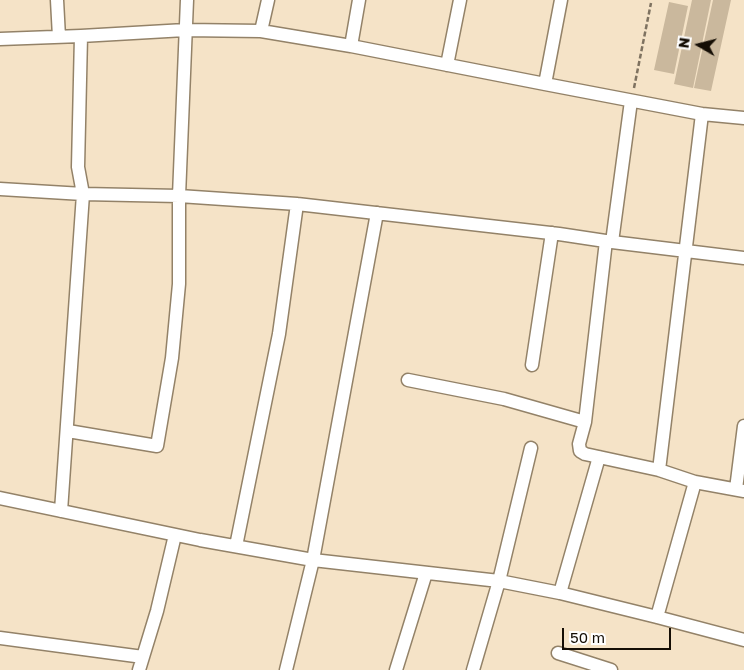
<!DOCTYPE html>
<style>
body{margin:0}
#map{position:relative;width:744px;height:670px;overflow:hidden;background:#f5e3c7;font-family:"Golos Text",sans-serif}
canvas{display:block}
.north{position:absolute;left:674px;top:20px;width:50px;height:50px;-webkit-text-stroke:4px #fff;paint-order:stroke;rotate:278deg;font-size:14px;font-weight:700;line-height:20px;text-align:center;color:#150e05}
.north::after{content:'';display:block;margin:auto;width:18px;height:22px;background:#150e05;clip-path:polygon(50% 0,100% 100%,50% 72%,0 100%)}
.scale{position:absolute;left:562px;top:628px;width:109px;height:22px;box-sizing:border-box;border:2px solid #150e05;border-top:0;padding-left:6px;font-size:15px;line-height:18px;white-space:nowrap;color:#150e05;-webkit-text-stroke:4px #fff;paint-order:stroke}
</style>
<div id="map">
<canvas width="744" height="670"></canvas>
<div class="north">N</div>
<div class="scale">50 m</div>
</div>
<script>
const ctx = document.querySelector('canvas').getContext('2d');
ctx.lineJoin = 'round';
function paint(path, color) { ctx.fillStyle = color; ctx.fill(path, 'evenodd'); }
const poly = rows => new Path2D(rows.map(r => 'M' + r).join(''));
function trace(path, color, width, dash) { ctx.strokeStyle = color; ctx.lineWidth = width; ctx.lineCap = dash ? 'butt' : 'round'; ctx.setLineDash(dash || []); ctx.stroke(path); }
paint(poly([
 [692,0,711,0,693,88,674,84],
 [713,0,731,0,711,91,694,88],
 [669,2,688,6,674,74,654,70]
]), '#cab89d');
const minor = poly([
 [57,0,59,37],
 [561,0,545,84,702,114,744,118],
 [261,31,268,0],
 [0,39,81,36,185,30,261,31,351,46,545,84],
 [351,46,359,0],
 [447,65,460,0],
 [0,189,83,194,179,196,297,204,559,234,612,242,744,258],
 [606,241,585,422,579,444,580,451,585,454,659,470,695,482,744,491],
 [612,242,631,101],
 [532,365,552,233],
 [408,380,504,399,585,422],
 [68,431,157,446,172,358,179,284,179,196,187,0],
 [659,470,702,114],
 [736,489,744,426],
 [0,498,200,540,313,560,499,581,560,593,657,617,744,640],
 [61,511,83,194,78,167,81,36],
 [236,546,279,334,297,204],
 [560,593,599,457],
 [657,617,695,482],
 [0,638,143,657],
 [558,653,611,670],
 [139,670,157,611,175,535],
 [286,670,313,560,377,213],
 [396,670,426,573],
 [473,670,499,581,531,448]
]);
trace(minor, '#938268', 15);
trace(poly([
 [634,88,651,3]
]), '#7e7260', 2.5, [5, 2.5]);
trace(minor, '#fff', 12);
</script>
